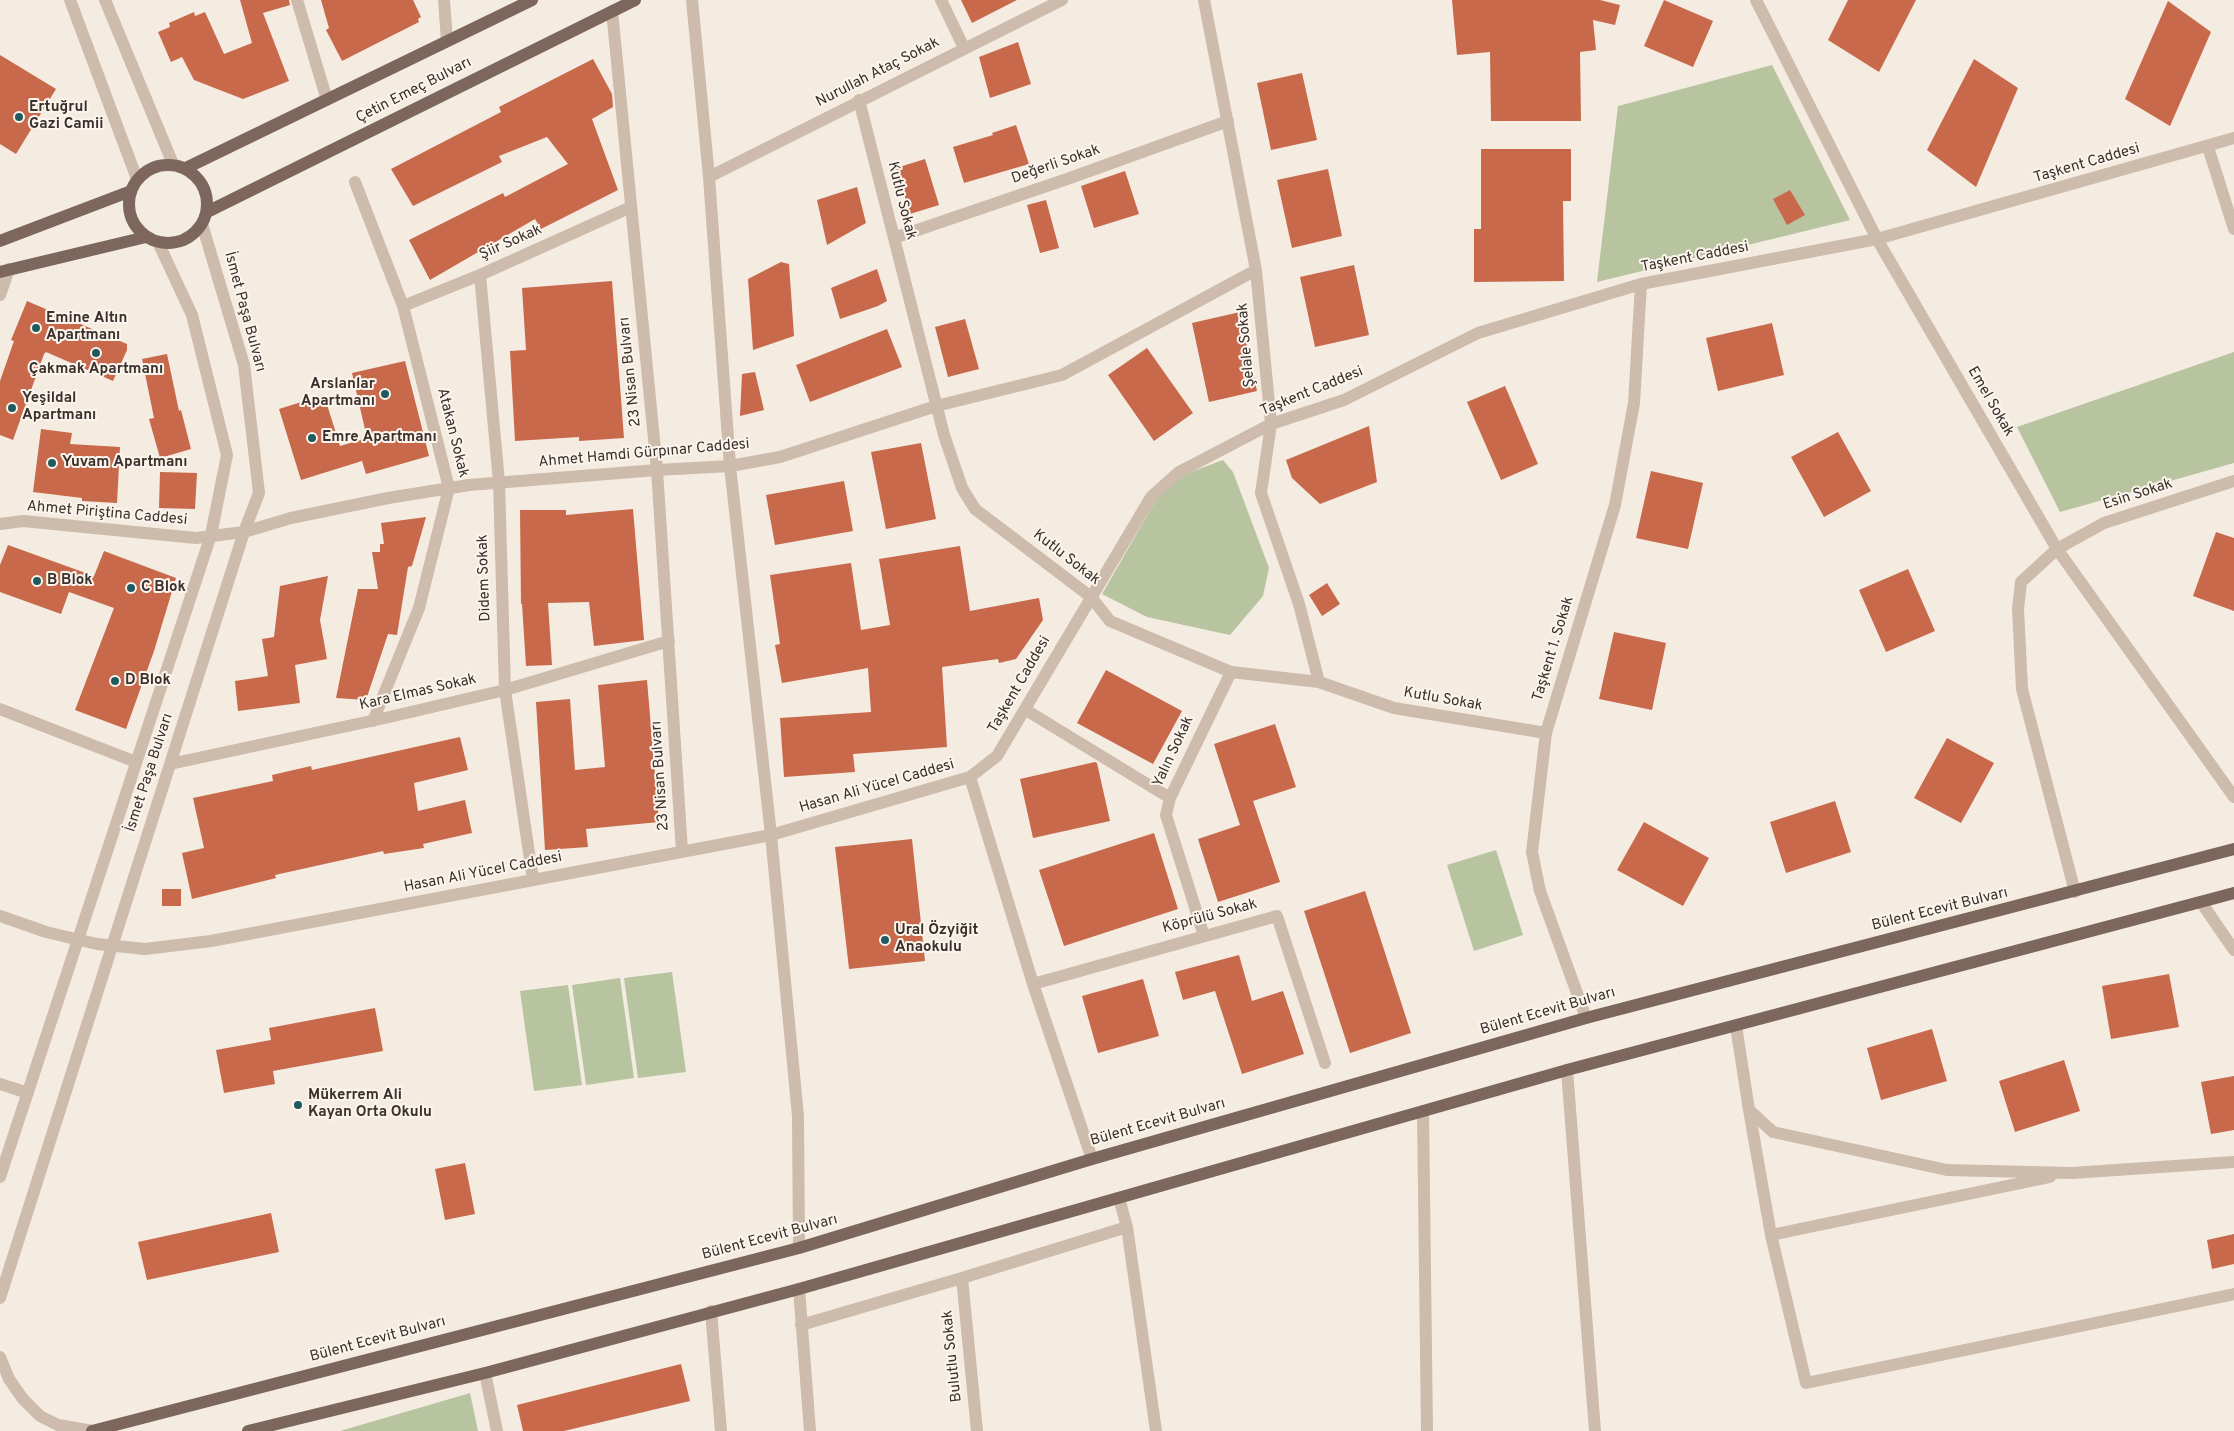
<!DOCTYPE html>
<meta charset="utf-8">
<style>
body{margin:0}
canvas{display:block;background:#f4ebe1}
</style>
<canvas width="2234" height="1431"></canvas>
<script>
const ctx = document.querySelector('canvas').getContext('2d');
ctx.lineJoin = 'round';
function paint(path, color) { ctx.fillStyle = color; ctx.fill(path, 'evenodd'); }
const poly = rows => new Path2D(rows.map(r => 'M' + r).join(''));
function trace(path, color, width, dash) { ctx.strokeStyle = color; ctx.lineWidth = width; ctx.lineCap = dash ? 'butt' : 'round'; ctx.setLineDash(dash || []); ctx.stroke(path); }
function write(font, color, halo, rows, align = 'center') {
  ctx.font = font + ' Overpass,sans-serif'; ctx.lineWidth = 4; ctx.setLineDash([]); ctx.textBaseline = 'middle'; ctx.strokeStyle = halo; ctx.fillStyle = color; for (const [text, x, y, turn = 0] of rows) {
    ctx.save(); ctx.translate(x, y); ctx.rotate((+turn || 0) * Math.PI / 180); ctx.textAlign = isNaN(turn) ? turn : align; if (halo) ctx.strokeText(text, 0, 0); ctx.fillText(text, 0, 0); ctx.restore();
  }
}
paint(poly([
 [1772,65,1850,220,1597,282,1618,106],
 [2234,352,2234,463,2060,512,2017,427],
 [1223,460,1233,472,1269,568,1263,596,1230,635,1147,617,1102,594,1156,500,1183,475],
 [1496,850,1523,935,1474,951,1447,865],
 [672,972,686,1072,638,1078,624,978],
 [620,978,634,1078,586,1085,572,985],
 [568,985,582,1085,534,1091,520,991],
 [470,1393,478,1431,340,1431]
]), '#b8c4a0');
paint(poly([
 [240,0,289,0,290,5,263,13,289,81,243,99,194,80,182,57,171,62,158,32,170,27,169,23,194,12,195,16,205,12,224,54,252,43],
 [321,0,413,0,421,17,418,19,419,22,342,61,326,30,329,28],
 [961,0,1017,0,972,23],
 [1452,0,1600,0,1620,5,1615,25,1593,20,1596,50,1580,52,1581,121,1491,121,1490,52,1457,55],
 [1664,0,1713,21,1693,67,1644,46],
 [1848,0,1916,0,1879,72,1828,40],
 [2168,1,2211,32,2170,126,2125,99],
 [1018,42,1031,84,990,98,979,57],
 [0,55,56,89,16,154,0,144],
 [593,59,612,94,613,107,592,119,618,190,541,229,535,219,430,280,409,240,503,193,505,197,568,164,547,137,499,156,502,162,413,206,391,169,501,112,499,107],
 [1974,59,2018,88,1976,187,1927,150],
 [1302,73,1317,140,1271,150,1257,83],
 [1016,125,1029,164,964,183,953,147,993,135,992,133],
 [1481,149,1571,149,1571,201,1563,201,1564,281,1474,282,1474,229,1481,229],
 [925,159,939,205,910,214,896,168],
 [1328,169,1342,236,1292,248,1277,180],
 [1125,171,1139,214,1094,228,1081,186],
 [857,187,866,223,827,245,817,200],
 [1790,190,1805,215,1787,225,1773,199],
 [1046,200,1059,248,1040,253,1027,205],
 [781,262,789,264,794,336,753,350,748,279],
 [1354,265,1369,335,1315,347,1300,277],
 [877,269,887,301,878,306,840,319,831,288],
 [612,281,624,438,579,441,579,437,515,441,510,351,526,350,522,288],
 [27,301,127,344,127,350,113,381,46,352,44,354,13,440,0,435,0,381,14,341,11,340],
 [1240,312,1257,391,1209,402,1192,323],
 [965,319,979,369,948,377,935,327],
 [1772,323,1784,375,1718,391,1706,338],
 [887,329,902,367,810,402,796,365],
 [1147,348,1193,413,1154,441,1108,375],
 [167,354,179,411,181,410,191,449,160,458,149,419,154,418,142,359],
 [405,361,429,456,366,474,362,461,301,480,279,409,324,395,340,446,367,438,352,373],
 [755,372,764,410,740,416,742,374],
 [1505,386,1538,464,1501,480,1467,402],
 [1369,426,1377,482,1320,504,1292,478,1286,460],
 [41,429,72,433,70,444,120,447,117,503,82,501,82,498,33,492],
 [1838,432,1871,491,1824,517,1791,457],
 [921,443,936,519,886,529,871,452],
 [1651,471,1703,483,1688,549,1636,538],
 [160,472,197,473,195,509,159,508],
 [844,481,853,531,775,545,766,495],
 [633,509,644,640,594,646,589,602,548,603,552,665,526,666,522,604,521,604,520,510,566,510,566,515],
 [426,517,412,566,408,567,397,635,388,634,366,700,336,698,358,589,378,589,372,552,380,552,380,544,384,544,381,523],
 [2216,532,2234,538,2234,611,2193,596],
 [8,545,94,576,104,551,176,578,154,651,126,729,75,710,114,608,69,592,61,614,0,592,0,565],
 [960,546,970,611,1039,598,1043,620,1016,659,999,663,998,659,942,667,947,747,853,754,855,772,784,777,780,718,871,712,868,668,782,683,775,645,780,644,770,575,851,563,861,630,890,625,879,559],
 [1908,569,1935,631,1886,652,1859,590],
 [328,576,320,620,327,659,295,665,300,703,238,711,235,681,268,676,262,639,274,637,280,586],
 [1327,583,1340,604,1322,616,1309,595],
 [1614,632,1666,643,1652,710,1599,699],
 [1106,670,1182,711,1153,764,1077,723],
 [647,680,659,822,586,829,588,847,545,850,536,702,570,699,575,770,605,767,598,685],
 [1275,724,1296,787,1253,801,1280,882,1218,902,1198,839,1240,825,1214,744],
 [460,737,468,770,414,783,418,811,465,800,472,833,423,844,424,848,384,854,383,851,275,875,276,878,192,899,182,853,204,848,193,798,273,781,272,775,311,766,312,770],
 [1947,738,1994,763,1961,823,1914,798],
 [1095,762,1097,763,1110,821,1033,838,1020,779],
 [1835,801,1851,852,1786,873,1770,822],
 [1644,822,1709,858,1683,906,1617,870],
 [1154,833,1178,909,1064,946,1039,870],
 [912,839,925,961,849,969,835,847],
 [162,889,181,889,181,906,162,906],
 [1365,891,1411,1033,1350,1053,1304,911],
 [1239,955,1252,1001,1283,991,1304,1054,1242,1074,1215,991,1183,1000,1175,972],
 [2169,974,2179,1027,2111,1039,2102,986],
 [1143,979,1159,1036,1098,1053,1082,996],
 [375,1008,383,1051,273,1071,275,1084,224,1093,216,1050,271,1040,269,1028],
 [1932,1029,1947,1081,1881,1100,1867,1048],
 [2064,1060,2080,1111,2015,1132,1999,1081],
 [2234,1076,2234,1130,2211,1134,2201,1082],
 [465,1163,475,1214,445,1220,435,1169],
 [271,1213,279,1252,147,1280,138,1242],
 [2234,1234,2234,1264,2212,1269,2207,1240],
 [681,1364,690,1401,564,1431,523,1431,517,1405]
]), '#c8694b');
trace(poly([
 [70,0,137,179],
 [105,0,173,164],
 [297,0,327,100],
 [444,0,447,41],
 [692,0,709,177,730,466,771,835,798,1116,799,1248],
 [941,0,964,48],
 [1204,0,1256,270,1271,424,1261,493,1299,604,1319,682],
 [1756,0,1877,239,2057,549,2234,797],
 [612,11,657,470,682,851],
 [859,100,944,435,962,488,975,509,1091,597,1110,621,1231,672,1319,682,1394,708,1546,733],
 [2208,147,2234,229],
 [709,177,1062,0],
 [355,182,403,306,449,488,419,608,373,721],
 [894,238,1070,178,1228,121],
 [480,275,499,482,505,690,533,880],
 [0,295,9,269],
 [403,306,480,275,631,207],
 [0,524,23,521,196,538,244,532,291,518,388,498,469,485,657,470,730,466,780,457,936,406,1062,375,1256,270],
 [0,709,136,762],
 [1026,710,1170,798],
 [170,764,385,718,505,690,669,641],
 [2075,892,2022,689,2018,609,2021,582,2057,549,2104,523,2234,481],
 [2201,902,2234,950],
 [0,916,46,932,97,944,145,949,211,941,771,835,970,777],
 [1204,936,1166,815,1170,798,1231,672],
 [1033,984,1277,916,1325,1063],
 [1586,1018,1540,891,1532,852,1546,733,1615,505,1634,403,1641,284],
 [1736,1026,1749,1110,1773,1132,1947,1170,2072,1173,2234,1162],
 [1567,1070,1595,1431],
 [0,1084,28,1093],
 [1749,1110,1771,1235,1806,1383,2234,1294],
 [1423,1111,1427,1431],
 [1092,1159,1033,984,970,777,997,756,1151,497,1179,472,1271,424,1344,400,1478,333,1641,284,1877,239,2234,138],
 [0,1177,211,535,227,455,192,315,158,242],
 [1119,1198,1127,1227,1156,1431],
 [1771,1235,2050,1177],
 [962,1278,977,1431],
 [799,1289,810,1431],
 [0,1298,244,532,259,493,244,365,202,224],
 [711,1311,721,1431],
 [801,1325,962,1278,1127,1227],
 [0,1357,9,1379,23,1399,40,1416,58,1425,93,1431],
 [485,1373,497,1431]
]), '#cdbbac', 12);
trace(poly([
 '129 204a39 39 0 1 1 78 0a39 39 0 1 1-78 0Z',
 [186,168,532,0],
 [207,212,635,0],
 [0,241,131,191],
 [0,272,146,237],
 [92,1431,799,1248,1092,1159,1586,1018,2234,849],
 [248,1431,485,1373,799,1289,1567,1070,2234,893]
]), '#7d675c', 12);
for (const [x, y, r, color] of [
 [19,117,5,"#1f5a5e"],
 [36,328,5,"#1f5a5e"],
 [96,353,5,"#1f5a5e"],
 [385,394,5,"#1f5a5e"],
 [12,408,5,"#1f5a5e"],
 [312,438,5,"#1f5a5e"],
 [52,463,5,"#1f5a5e"],
 [37,581,5,"#1f5a5e"],
 [131,588,5,"#1f5a5e"],
 [115,681,5,"#1f5a5e"],
 [885,940,5,"#1f5a5e"],
 [298,1105,5,"#1f5a5e"]
]) { const dot = new Path2D(); dot.arc(x, y, r, 0, 2 * Math.PI); ctx.fillStyle = color; ctx.fill(dot); trace(dot, '#fbf5ee', 2); }
write('15px', '#3b302b', '#fbf5ee', [
 ["Nurullah Ataç Sokak",878,73,-27],
 ["Çetin Emeç Bulvarı",414,91,-27],
 ["Taşkent Caddesi",2087,164,-16],
 ["Değerli Sokak",1056,165,-19],
 ["Kutlu Sokak",901,201,76],
 ["Şiir Sokak",511,243,-24],
 ["Taşkent Caddesi",1695,258,-11],
 ["İsmet Paşa Bulvarı",244,312,75],
 ["Şelale Sokak",1247,345,-95],
 ["23 Nisan Bulvarı",631,372,-96],
 ["Taşkent Caddesi",1312,392,-22],
 ["Emel Sokak",1990,402,60],
 ["Atakan Sokak",452,433,76],
 ["Ahmet Hamdi Gürpınar Caddesi",644,454,-5],
 ["Esin Sokak",2138,495,-18],
 ["Ahmet Piriştina Caddesi",107,514,5],
 ["Kutlu Sokak",1066,558,38],
 ["Didem Sokak",485,578,-92],
 ["Taşkent 1. Sokak",1554,649,-73],
 ["Taşkent Caddesi",1020,685,-60],
 ["Kara Elmas Sokak",418,693,-13],
 ["Kutlu Sokak",1443,700,10],
 ["Yalın Sokak",1174,752,-65],
 ["İsmet Paşa Bulvarı",150,773,-72],
 ["23 Nisan Bulvarı",661,776,-94],
 ["Hasan Ali Yücel Caddesi",877,787,-16],
 ["Hasan Ali Yücel Caddesi",483,873,-11],
 ["Bülent Ecevit Bulvarı",1940,910,-14],
 ["Köprülü Sokak",1210,917,-15],
 ["Bülent Ecevit Bulvarı",1548,1012,-16],
 ["Bülent Ecevit Bulvarı",1158,1123,-16],
 ["Bülent Ecevit Bulvarı",770,1238,-15],
 ["Bülent Ecevit Bulvarı",378,1340,-15],
 ["Bulutlu Sokak",953,1356,-96]
]);
write('bold 15px', '#3b302b', '#fbf5ee', [
 ["Ertuğrul",29,108],
 ["Gazi Camii",29,125],
 ["Emine Altın",46,319],
 ["Apartmanı",46,336],
 ["Çakmak Apartmanı",96,370,"center"],
 ["Arslanlar",375,385,"right"],
 ["Apartmanı",375,402,"right"],
 ["Yeşildal",22,399],
 ["Apartmanı",22,416],
 ["Emre Apartmanı",322,438],
 ["Yuvam Apartmanı",62,463],
 ["B Blok",47,581],
 ["C Blok",141,588],
 ["D Blok",125,681],
 ["Ural Özyiğit",895,931],
 ["Anaokulu",895,948],
 ["Mükerrem Ali",308,1096],
 ["Kayan Orta Okulu",308,1113]
], 'left');
</script>
